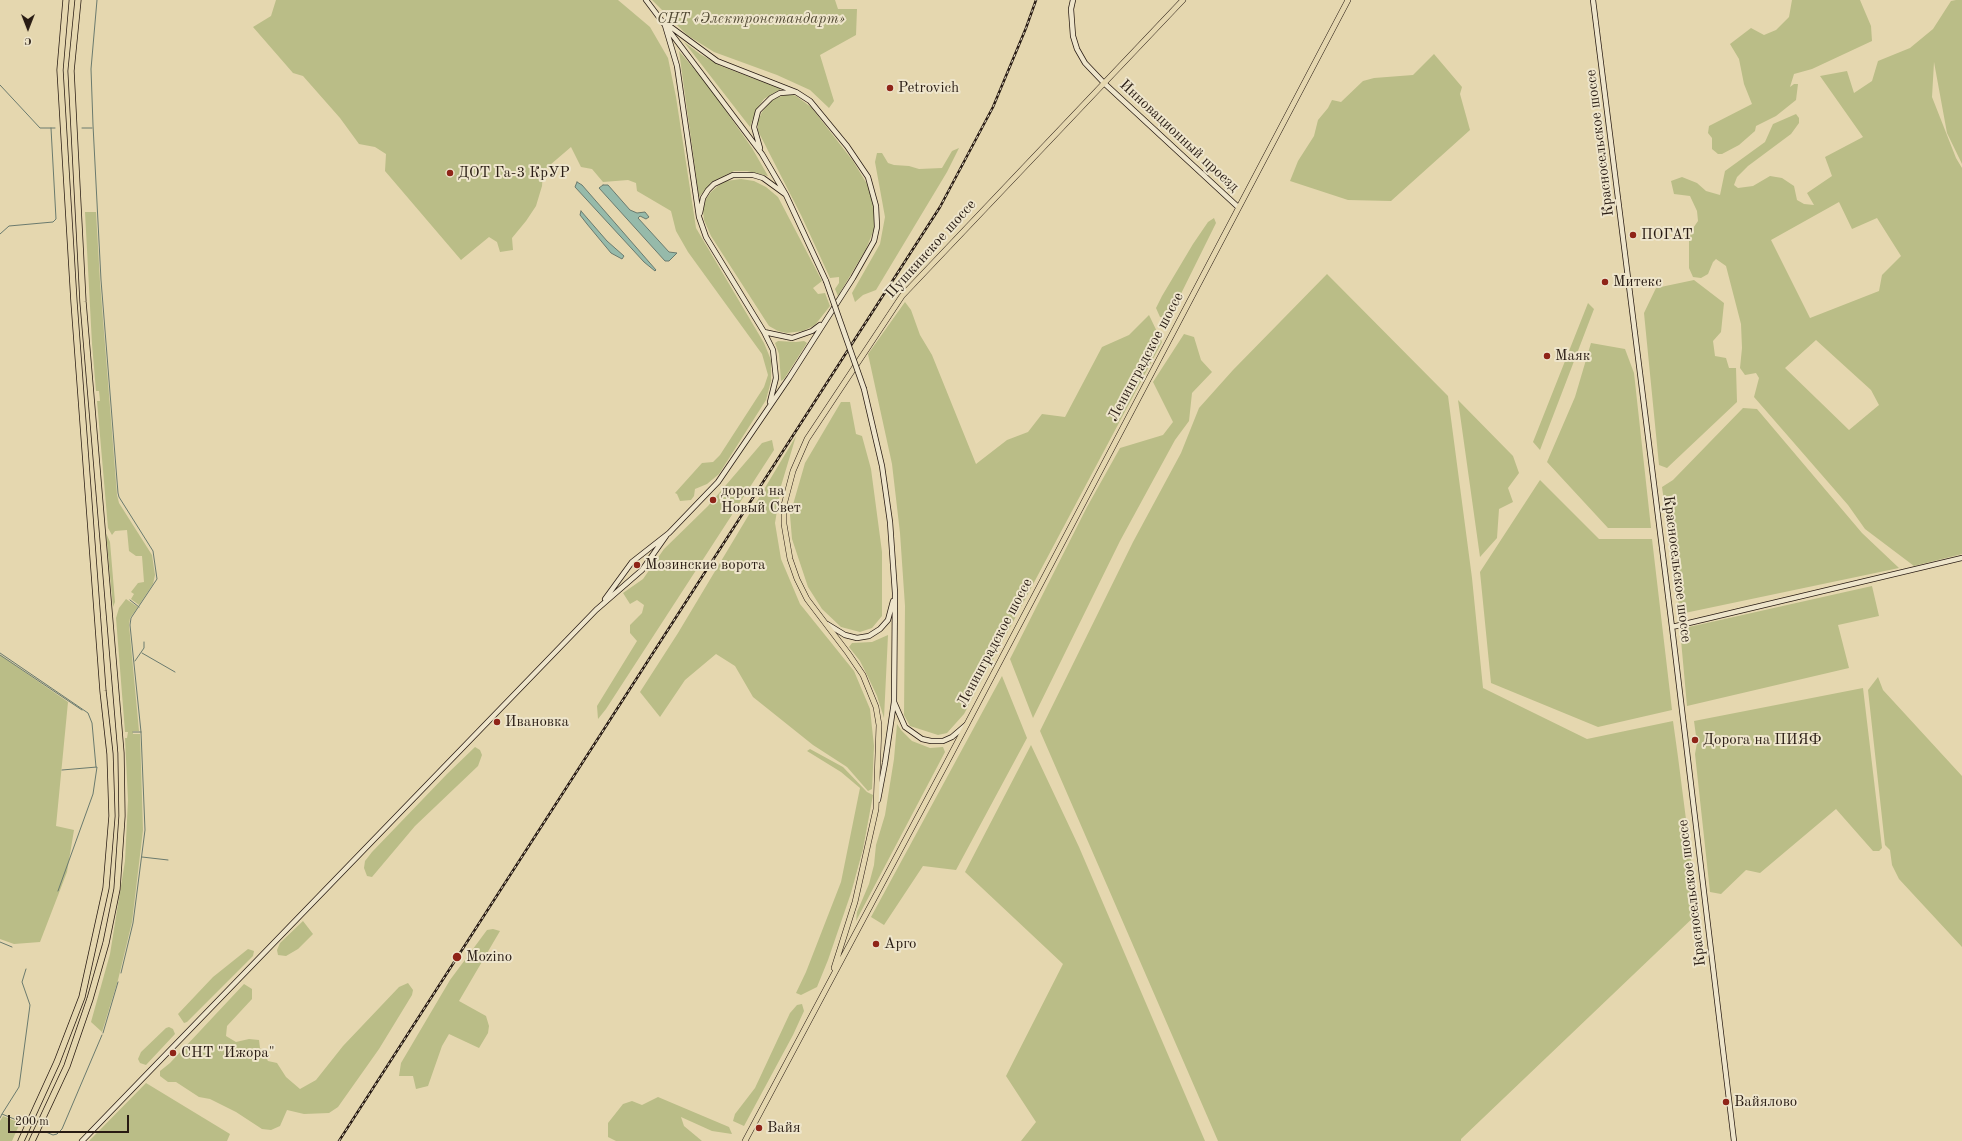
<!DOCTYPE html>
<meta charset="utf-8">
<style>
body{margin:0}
#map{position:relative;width:1962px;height:1141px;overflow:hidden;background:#e5d7af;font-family:"Old Standard TT",serif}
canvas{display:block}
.north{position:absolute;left:8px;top:8px;width:40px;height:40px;-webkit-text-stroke:3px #eee5cb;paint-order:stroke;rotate:180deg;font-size:11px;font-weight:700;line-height:16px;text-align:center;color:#281b13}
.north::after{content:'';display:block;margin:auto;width:14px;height:18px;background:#281b13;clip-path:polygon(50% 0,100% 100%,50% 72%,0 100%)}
.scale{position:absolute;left:8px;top:1115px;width:121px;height:18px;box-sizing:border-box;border:2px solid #281b13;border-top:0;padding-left:5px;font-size:12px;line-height:14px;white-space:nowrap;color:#281b13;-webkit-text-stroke:3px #eee5cb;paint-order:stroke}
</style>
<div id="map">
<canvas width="1962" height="1141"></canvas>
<div class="north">С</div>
<div class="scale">200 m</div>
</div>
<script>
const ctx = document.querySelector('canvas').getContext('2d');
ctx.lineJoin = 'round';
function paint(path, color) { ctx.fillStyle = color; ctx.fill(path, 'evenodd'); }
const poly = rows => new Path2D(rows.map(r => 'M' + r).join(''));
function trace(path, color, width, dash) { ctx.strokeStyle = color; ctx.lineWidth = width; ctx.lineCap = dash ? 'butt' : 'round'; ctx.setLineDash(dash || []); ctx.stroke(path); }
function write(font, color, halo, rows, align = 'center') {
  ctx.font = font + ' "Old Standard TT",serif'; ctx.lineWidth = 4; ctx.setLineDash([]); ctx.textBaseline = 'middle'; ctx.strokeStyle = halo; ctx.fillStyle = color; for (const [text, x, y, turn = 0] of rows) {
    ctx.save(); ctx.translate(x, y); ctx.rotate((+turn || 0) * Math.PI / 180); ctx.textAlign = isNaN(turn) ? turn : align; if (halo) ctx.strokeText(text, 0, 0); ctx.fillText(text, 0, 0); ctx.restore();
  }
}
paint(poly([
 [276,0,618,0,650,27,668,58,676,97,696,228,764,343,771,360,771,381,766,400,719,474,707,484,695,489,694,496,691,500,680,501,677,494,675,493,702,463,713,462,720,455,764,387,768,375,762,354,688,252,676,231,671,211,637,191,636,183,628,180,603,182,592,169,581,167,571,147,543,171,542,186,536,206,526,221,512,238,513,250,500,252,497,242,489,237,461,260,385,171,386,154,375,147,359,144,340,118,303,76,293,73,253,27,271,16],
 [652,0,835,0,838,9,857,9,856,35,820,55,834,101,829,108,810,90,777,75,714,52,687,35],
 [1792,0,1860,0,1871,26,1872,41,1812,69,1794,74,1790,87,1794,84,1798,84,1796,100,1776,116,1756,126,1755,131,1739,145,1722,154,1718,154,1712,149,1712,138,1708,133,1709,126,1752,104,1744,84,1739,59,1730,44,1751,28,1764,35,1776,30,1789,17],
 [1956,0,1962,0,1962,164,1947,133,1934,62,1932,97,1956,158,1962,168,1962,554,1914,566,1865,529,1848,505,1754,397,1759,378,1756,373,1745,375,1740,368,1742,348,1741,324,1726,266,1716,259,1713,262,1708,274,1701,278,1693,277,1689,268,1689,234,1698,221,1697,211,1690,196,1674,194,1671,181,1682,177,1697,183,1706,191,1720,195,1725,171,1765,142,1773,124,1796,114,1799,118,1799,123,1791,134,1748,166,1737,177,1734,185,1738,188,1753,186,1770,176,1782,178,1794,186,1797,200,1804,204,1814,205,1807,193,1832,176,1825,157,1863,137,1820,76,1847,71,1854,93,1872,81,1878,61,1910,48,1933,29,1951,1],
 [1839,202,1852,229,1877,218,1901,256,1882,275,1879,291,1810,318,1771,240],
 [1816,340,1871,390,1879,405,1849,430,1785,368],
 [684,42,700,54,721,66,781,89,764,99,756,110,750,127],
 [679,51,707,84,752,148,768,176,747,171,734,171,712,182,699,197],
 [1434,54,1462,87,1460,94,1470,130,1391,201,1348,200,1290,181,1298,161,1314,136,1318,120,1328,108,1332,100,1341,102,1363,81,1374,78,1413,75],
 [790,94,796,96,811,107,853,161,867,184,874,204,875,227,866,249,838,296,835,289,839,283,839,277,830,278,801,215,758,131,758,121,762,112,770,102,778,97],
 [959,148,947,172,876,290,863,295,855,302,852,293,880,244,885,217,875,162,877,153,882,153,888,163,894,165,909,166,919,169,942,168,952,151],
 [741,179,754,181,766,187,778,197,822,281,813,288,818,294,825,293,830,306,815,325,803,331,787,333,778,331,769,326,711,236,704,220,703,210,706,199,711,192,719,185,726,181],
 [85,212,96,212,100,282,117,495,119,503,152,555,155,575,153,584,139,605,131,599,134,594,131,592,138,583,144,582,142,556,136,556,129,551,127,530,115,531,112,535,108,528,97,401,100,401,99,391,96,391,92,344],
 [1214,218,1216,223,1169,318,1160,317,1156,308,1162,296,1193,244,1208,222],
 [1327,274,1448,396,1472,578,1483,688,1587,739,1673,721,1678,757,1698,913,1461,1139,1461,1141,1218,1141,1040,731,1133,542,1181,453,1199,408,1233,370],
 [1694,280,1724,303,1721,332,1713,341,1715,356,1726,358,1729,368,1736,368,1737,402,1667,468,1659,465,1644,313,1656,288],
 [905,302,911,310,920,335,932,355,976,464,1007,440,1028,432,1042,414,1065,417,1102,347,1129,335,1149,315,1162,342,964,714,947,733,938,735,910,726,904,715,905,606,900,533,892,464,868,354],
 [1588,303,1594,309,1540,450,1533,442],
 [1184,334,1194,337,1201,360,1212,372,1192,393,1189,421,1175,440,1120,541,1033,718,1010,659,1087,507,1120,448,1163,435,1173,422,1153,382],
 [778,341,796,342,804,341,807,343,784,379,781,381,779,354,775,343],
 [1591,343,1625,349,1634,373,1651,528,1608,528,1547,462,1575,397],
 [1458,400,1513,456,1519,473,1508,488,1513,502,1499,509,1497,538,1480,557],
 [841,402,850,402,856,434,862,436,871,469,882,552,882,616,872,628,860,632,841,627,822,609,808,587,792,539,790,515,805,463],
 [1743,408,1757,409,1862,533,1899,568,1680,614,1662,487,1673,480],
 [796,436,781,486,775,523,781,559,800,604,854,671,870,709,874,746,872,789,868,791,847,767,813,745,753,697,735,666,716,654,685,680,660,717,640,692,678,633],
 [772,440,774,450,606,709,598,719,597,706,637,641,630,633,630,625,642,613,644,605,637,600,630,604,623,593,643,579,664,549,708,506,762,443],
 [1540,480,1599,539,1652,539,1672,710,1598,727,1491,683,1480,572],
 [106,533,110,542,115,602,113,607],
 [1872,586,1879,616,1838,625,1849,668,1687,706,1680,629],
 [126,599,138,607,130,618,129,625,139,731,133,731,133,734,140,734,143,830,132,922,118,980,102,1032,91,1022,110,954,125,861,128,800,125,738,127,738,128,732,125,732,116,618,119,608],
 [888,635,884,718,877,696,869,679,860,661,849,647,852,643,872,642],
 [0,655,68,702,56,826,74,830,67,872,40,942,14,944,0,939],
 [1002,676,1027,738,956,870,923,866,884,925,871,917],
 [1878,677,1883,690,1962,776,1962,947,1899,879,1892,865,1890,850,1885,845,1868,690],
 [1863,688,1882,848,1879,851,1873,851,1836,809,1760,873,1746,870,1721,894,1710,892,1695,754,1697,743,1694,721],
 [897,724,901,730,912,741,930,748,943,747,945,752,856,921,857,912,869,884,874,865,876,845,885,815,894,759],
 [1031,745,1079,847,1205,1141,1021,1141,1036,1122,1006,1076,1063,964,965,872],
 [475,747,480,750,482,755,478,766,415,826,372,877,367,876,364,868,365,861,372,852,447,774],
 [810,749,843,767,867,792,873,795,863,849,851,893,828,960,817,987,801,995,796,993,806,972,841,882,860,788,841,772,807,751],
 [303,921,313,934,298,949,286,956,278,955,277,950,280,943],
 [493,929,500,931,459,1001,486,1016,489,1026,488,1033,479,1048,449,1034,442,1046,428,1086,416,1089,413,1076,399,1076,401,1063,450,980,487,930],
 [248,949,254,951,253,956,187,1022,184,1023,178,1014,213,977],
 [408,983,413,990,412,995,379,1049,338,1107,329,1113,304,1114,287,1110,280,1126,271,1130,262,1129,236,1112,210,1099,199,1097,176,1082,168,1082,160,1076,160,1071,170,1063,244,984,252,989,252,999,227,1026,226,1036,236,1042,249,1039,259,1040,260,1048,268,1061,277,1063,286,1077,300,1089,316,1080,343,1046,399,987],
 [802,1004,804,1011,793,1035,744,1126,733,1121,735,1114,755,1088,790,1013,797,1005],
 [169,1027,173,1029,175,1034,146,1065,140,1063,138,1059,141,1052,166,1028],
 [146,1083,230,1134,227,1141,89,1141],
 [658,1097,729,1127,732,1134,712,1131,681,1117,684,1126,702,1141,616,1141,608,1137,608,1123,623,1104,632,1101,642,1105],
 [3,1116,20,1123,12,1141,0,1141,0,1121]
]), '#babd87');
const water = poly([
 [577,182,582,185,656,270,655,271,644,262,575,187,577,182],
 [603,185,608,185,630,210,637,213,645,212,649,217,646,219,640,216,638,218,669,252,677,253,669,261,665,261,599,188,603,185],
 [581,211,607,241,624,256,622,259,611,253,587,224,580,215,581,211]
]);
paint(water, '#96baaa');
trace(water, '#6a7a6e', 1);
trace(poly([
 [97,0,91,69,93,125,101,280,118,493,119,497,153,551,157,579,131,618,130,625,141,732,145,830,133,923,121,973],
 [0,85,40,128,55,128],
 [82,128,92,128],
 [0,234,9,226,53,222,56,219,51,128],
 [130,600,139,607],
 [0,653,88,713,92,723,96,767],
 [142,653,175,672],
 [0,655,82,710],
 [135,661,144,648,144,642],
 [133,732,141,732],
 [142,857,168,860],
 [58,891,93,794,97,767,62,770],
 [0,942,12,947],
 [103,1033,118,982],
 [2,1114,19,1087,30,1005,22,982,26,969],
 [0,1118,2,1114,19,1121],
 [46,1132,53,1135,57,1134,62,1129,102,1035]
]), '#6a7a6e', 1);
const secondary = poly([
 [646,0,762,154,786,195,826,281],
 [1073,0,1071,9,1073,36,1077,49,1085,63,1104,83,1238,207],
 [1593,0,1672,627,1734,1141],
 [664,22,677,66,699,217,706,237,764,332,773,350,776,378,770,402],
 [760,148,754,127,758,111,771,98,780,93,793,92],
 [700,213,703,198,708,190,714,184,733,175,753,175,763,178,785,194],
 [764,332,792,338,812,331,820,325],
 [864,389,882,466,890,522,895,593,894,702,885,763,878,800],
 [605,599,632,562,669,533,718,482,789,378,853,278,874,241,877,227,876,206,868,177,847,146,810,101,796,92,717,61,664,22],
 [827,624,845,635,857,638,869,636,880,629,888,620,893,601],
 [1672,627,1962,558],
 [894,702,905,727,922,739,931,741,943,741,952,737,966,725],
 [82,1141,596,610,642,570,666,536]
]);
const primary = poly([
 [834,968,855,902,876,809,879,725,876,707,863,675,848,653,807,599,797,579,790,559,784,524,784,505,793,471,807,439,902,296,1183,0],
 [745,1141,947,762,1348,0]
]);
const highway = poly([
 [21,1141,57,1062,82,997,106,888,112,816,110,754,103,691,74,302,60,70,66,0],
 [32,1141,67,1066,90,999,106,943,117,889,122,816,121,753,83,302,71,71,78,0]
]);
trace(secondary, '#281b13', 6);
trace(primary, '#281b13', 6);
trace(highway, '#281b13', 7);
trace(secondary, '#eee5cb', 4.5);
trace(primary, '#e5d7af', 5);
trace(highway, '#e5d7af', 5.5);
const rail = poly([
 [339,1141,940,207,993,107,1026,28,1036,0]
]);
trace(rail, '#281b13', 2.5);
trace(rail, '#eee5cb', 1, [3]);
const secondaryBridge = poly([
 [826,281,864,389]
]);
trace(secondaryBridge, '#281b13', 6, []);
trace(secondaryBridge, '#eee5cb', 4.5);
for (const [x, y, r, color] of [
 [890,88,4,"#8f2418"],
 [450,173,4,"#8f2418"],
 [1633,235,4,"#8f2418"],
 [1605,282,4,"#8f2418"],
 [1547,356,4,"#8f2418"],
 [713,500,4,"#8f2418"],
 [637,565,4,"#8f2418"],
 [497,722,4,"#8f2418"],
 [1695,740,4,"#8f2418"],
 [876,944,4,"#8f2418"],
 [457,957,5,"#8f2418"],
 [173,1053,4,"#8f2418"],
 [1726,1102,4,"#8f2418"],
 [759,1128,4,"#8f2418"]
]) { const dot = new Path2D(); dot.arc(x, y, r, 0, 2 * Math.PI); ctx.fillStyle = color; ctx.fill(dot); trace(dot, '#eee5cb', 1.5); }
write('italic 15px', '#544c36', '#eee5cb', [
 ["СНТ «Электронстандарт»",751,19]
]);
write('15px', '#281b13', '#eee5cb', [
 ["Petrovich",898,88],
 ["ДОТ Га-3 КрУР",458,173],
 ["ПОГАТ",1641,235],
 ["Митекс",1613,282],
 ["Маяк",1555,356],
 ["дорога на",721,491],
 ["Новый Свет",721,508],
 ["Мозинские ворота",645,565],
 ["Ивановка",505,722],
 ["Дорога на ПИЯФ",1703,740],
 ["Арго",884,944],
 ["Mozino",466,957],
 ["СНТ \"Ижора\"",181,1053],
 ["Вайялово",1734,1102],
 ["Вайя",767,1128]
], 'left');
write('15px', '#281b13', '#eee5cb', [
 ["Инновационный проезд",1179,136,43],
 ["Красносельское шоссе",1600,143,-97],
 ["Пушкинское шоссе",931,249,-48],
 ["Ленинградское шоссе",1146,357,-62],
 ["Красносельское шоссе",1677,569,83],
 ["Ленинградское шоссе",995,643,-62],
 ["Красносельское шоссе",1692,893,-97]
]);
</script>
